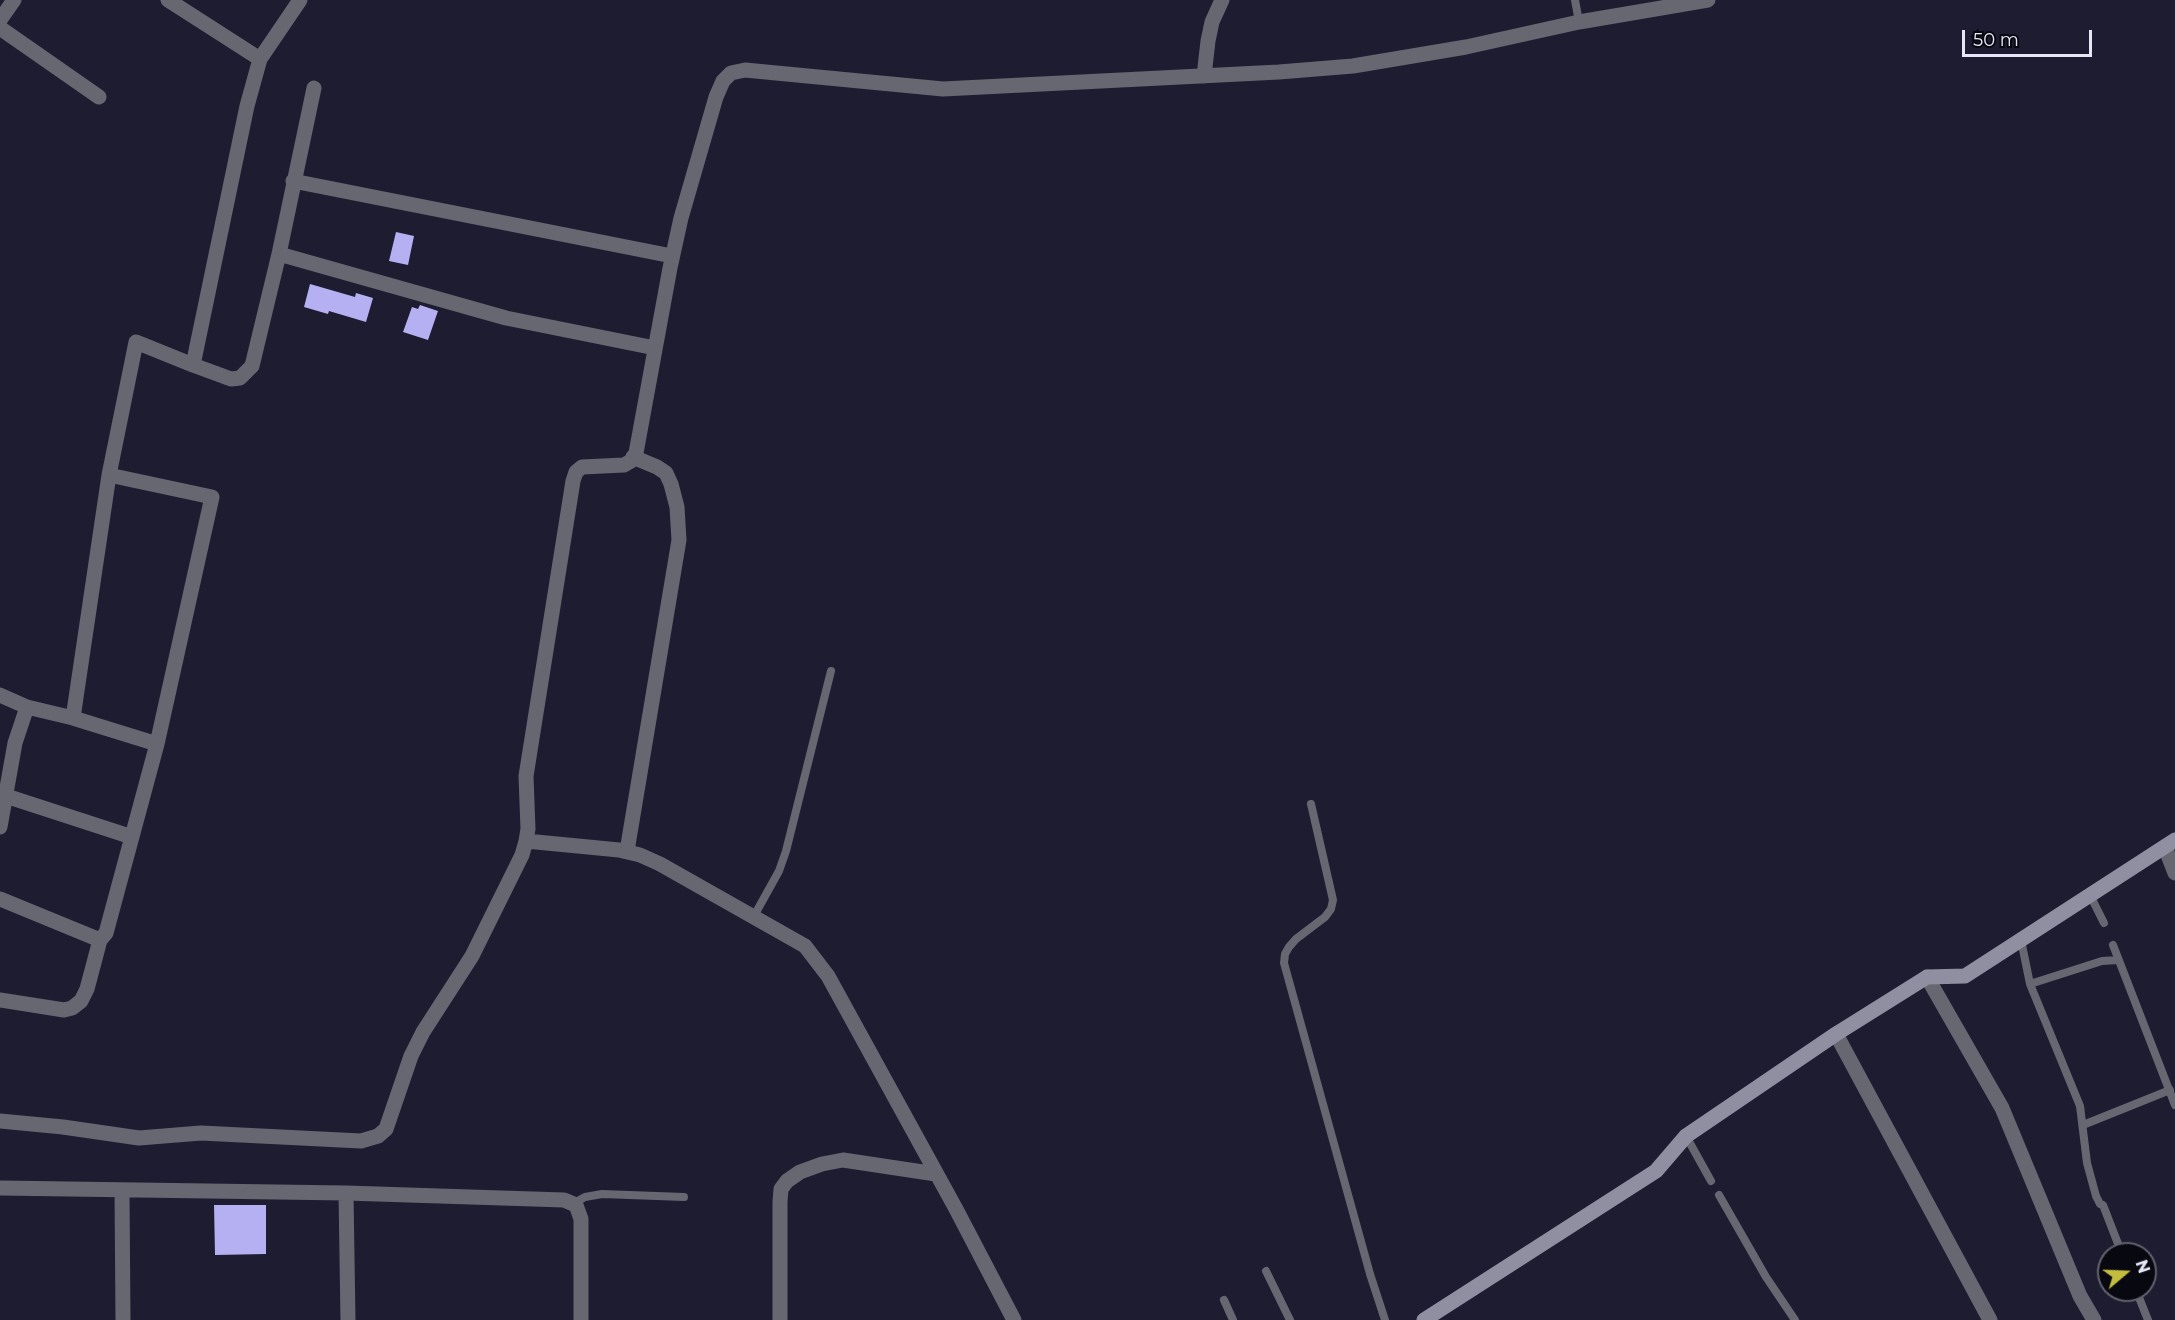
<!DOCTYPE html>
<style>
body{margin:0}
#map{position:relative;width:2175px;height:1320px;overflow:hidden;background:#1e1c31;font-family:Montserrat,sans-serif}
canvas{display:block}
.north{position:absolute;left:2097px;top:1242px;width:60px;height:60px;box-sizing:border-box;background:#080811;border:2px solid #61616c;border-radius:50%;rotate:71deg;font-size:16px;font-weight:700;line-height:24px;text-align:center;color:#e7e6f5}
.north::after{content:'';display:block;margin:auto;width:21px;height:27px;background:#c2bd3f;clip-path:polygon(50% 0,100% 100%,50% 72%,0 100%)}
.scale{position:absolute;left:1962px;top:30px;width:130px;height:27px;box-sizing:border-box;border:3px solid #e7e6f5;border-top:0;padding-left:8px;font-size:18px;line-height:21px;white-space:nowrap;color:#e7e6f5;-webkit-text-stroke:4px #080811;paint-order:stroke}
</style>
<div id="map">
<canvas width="2175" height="1320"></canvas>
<div class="north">N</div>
<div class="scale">50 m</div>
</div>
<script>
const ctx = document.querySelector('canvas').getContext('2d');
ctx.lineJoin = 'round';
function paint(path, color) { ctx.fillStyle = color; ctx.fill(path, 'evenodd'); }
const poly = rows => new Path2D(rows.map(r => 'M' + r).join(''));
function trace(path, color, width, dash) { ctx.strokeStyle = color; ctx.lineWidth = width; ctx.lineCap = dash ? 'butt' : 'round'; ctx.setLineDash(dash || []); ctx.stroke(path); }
paint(poly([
 [396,232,414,236,408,265,389,261],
 [310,284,355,297,356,293,373,298,366,322,329,311,328,314,304,307],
 [420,305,438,311,428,340,403,332,412,307,418,309],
 [214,1205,266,1205,266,1254,215,1255]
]), '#b5b0f2');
trace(poly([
 [1575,0,1579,22],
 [1311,804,1333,900,1331,909,1325,917,1296,939,1289,947,1285,954,1284,963,1370,1274,1385,1320],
 [2090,895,2104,923],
 [754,916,779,871,786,851,831,671],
 [2021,940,2030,984,2080,1106,2087,1163,2096,1196,2100,1204,2103,1205,2122,1254],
 [2113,945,2175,1105],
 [2030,984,2102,961,2118,960],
 [2083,1125,2170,1090],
 [1686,1136,1711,1181],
 [1719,1195,1766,1277,1795,1320],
 [574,1203,585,1197,602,1194,684,1197],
 [1266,1271,1290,1320],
 [2136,1290,2148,1320],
 [1224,1300,1233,1320]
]), '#676772', 8);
trace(poly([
 [168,0,260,59],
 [0,20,14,0],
 [0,28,99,97],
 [1204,76,1208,41,1212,22,1222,0],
 [293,181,672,256],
 [279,254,506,318,655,348],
 [193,365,231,379,240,378,252,366,279,254,314,88],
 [0,695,27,707,73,718,157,744],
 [73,718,109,475,136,342,193,365,247,106,260,59,300,0],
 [6,796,132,837],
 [0,827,15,743,27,707],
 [526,841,619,850,640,855,660,864,805,946,828,976,956,1209,1014,1320],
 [2165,847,2175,873],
 [627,851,679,540,677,507,671,484,666,473,657,467,633,457],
 [0,899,100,940,106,933,157,744,212,497,109,475],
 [1927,977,2002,1108,2080,1296,2094,1320],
 [0,1000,64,1010,72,1008,81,1001,87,989,100,940],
 [1836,1034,1990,1320],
 [0,1121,63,1127,139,1138,201,1133,361,1141,378,1136,386,1129,411,1056,423,1032,472,956,522,855,526,841,528,829,526,776,573,481,576,472,582,467,624,465,631,461,636,453,670,268,681,218,716,97,723,81,731,73,745,70,943,89,1279,72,1353,66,1466,47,1579,22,1708,0],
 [0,1188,346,1193,564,1200,576,1205,581,1219,581,1320],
 [122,1191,123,1320],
 [346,1193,348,1320],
 [780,1320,780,1202,781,1189,787,1181,800,1172,822,1164,843,1160,936,1174]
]), '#676772', 15);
trace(poly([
 [1424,1320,1656,1171,1686,1136,1836,1034,1927,977,1965,976,2175,840]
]), '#908fa2', 15);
</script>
